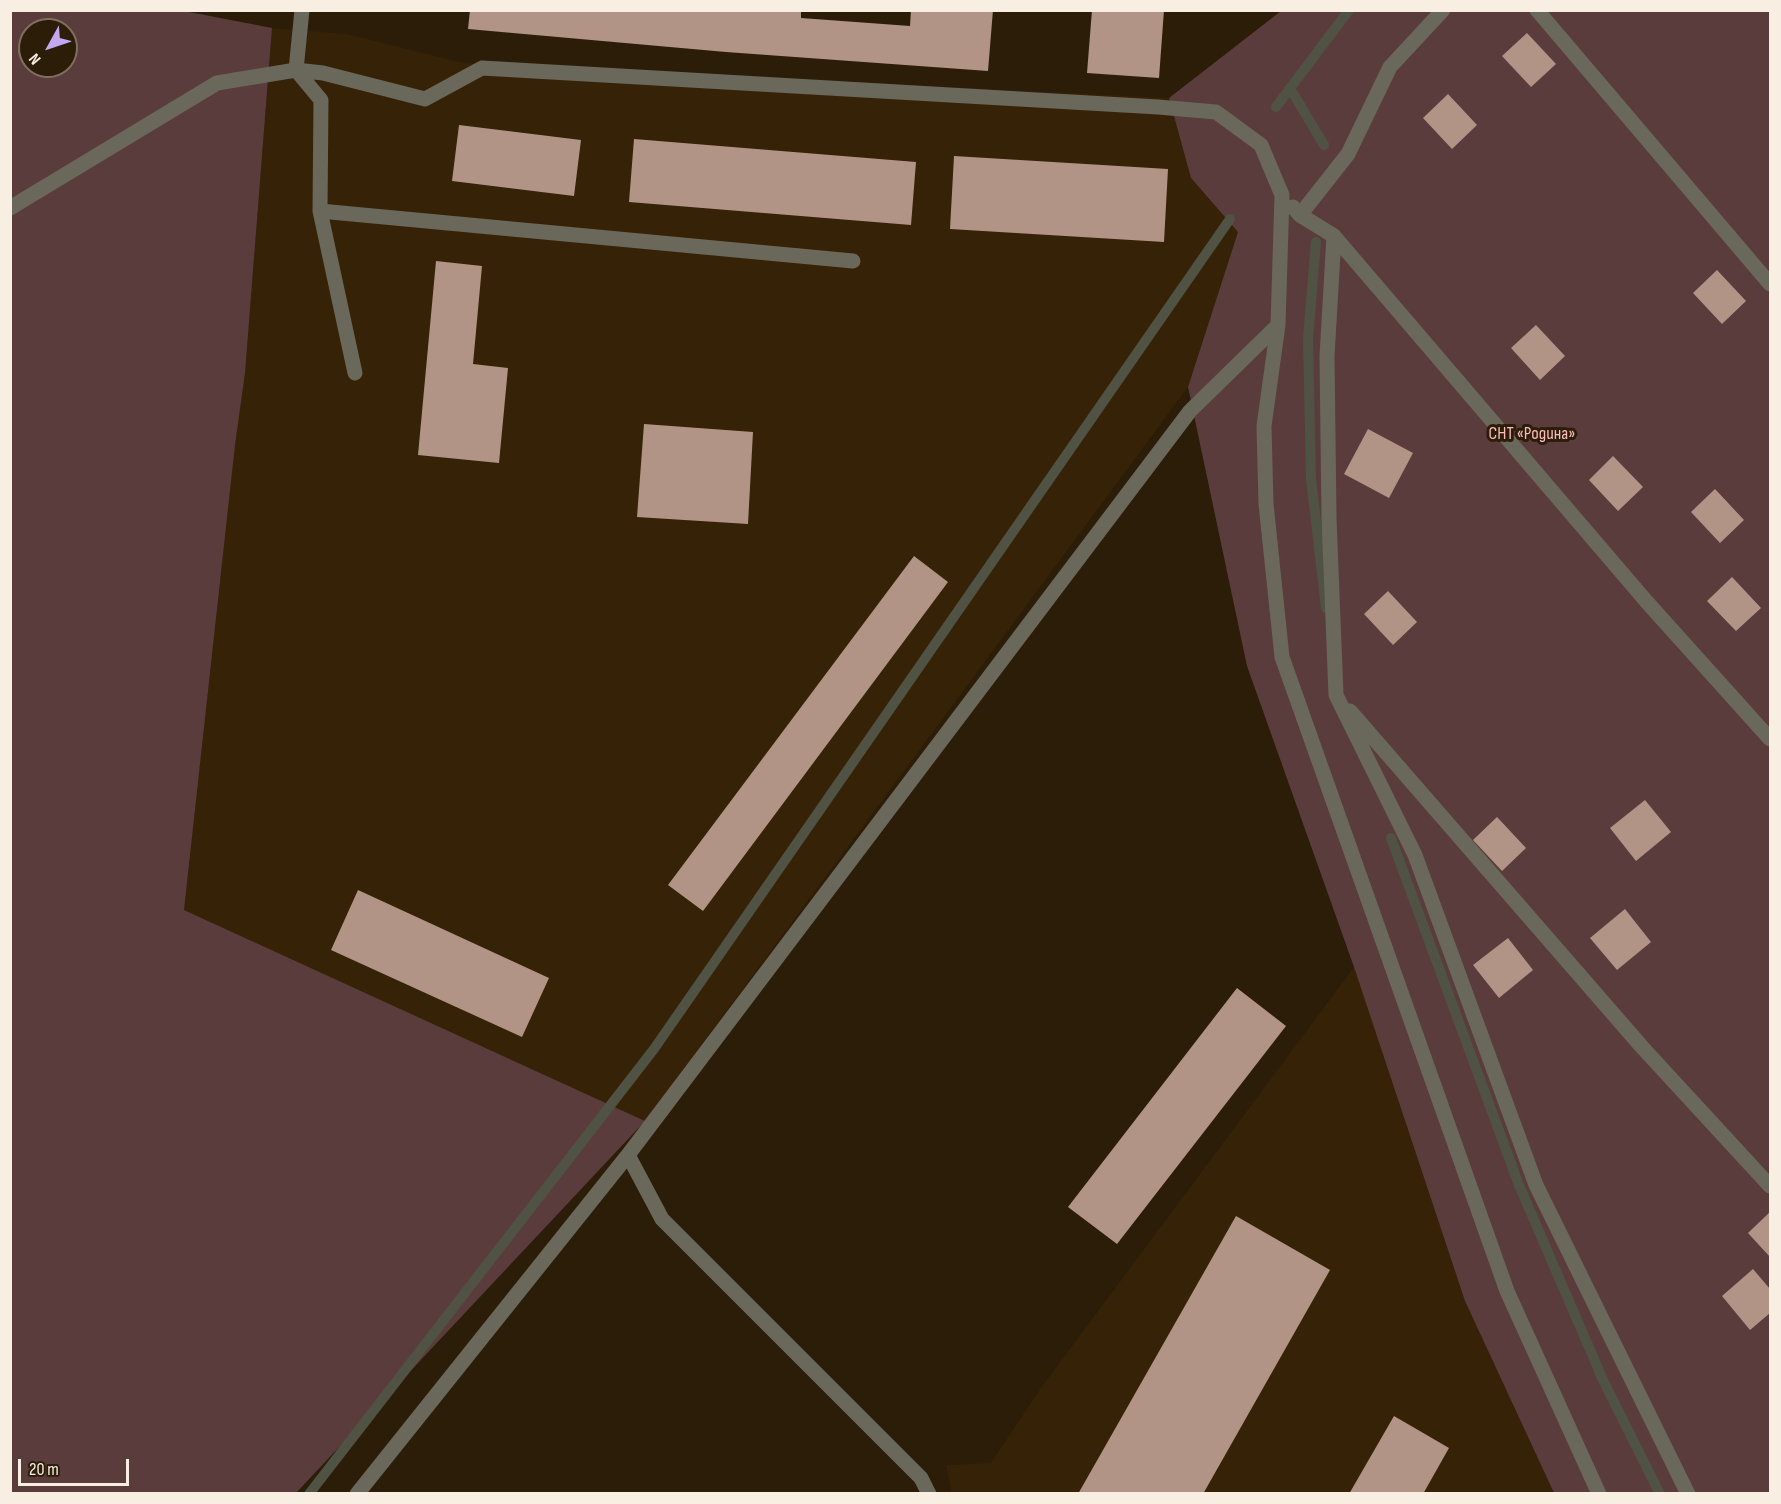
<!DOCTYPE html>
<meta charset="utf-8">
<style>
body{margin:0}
#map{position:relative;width:1781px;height:1504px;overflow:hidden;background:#2c1d08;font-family:"Sofia Sans Condensed",sans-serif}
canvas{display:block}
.frame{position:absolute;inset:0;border:12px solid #f9eee2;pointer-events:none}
.north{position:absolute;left:18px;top:18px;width:60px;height:60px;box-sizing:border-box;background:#2c1d08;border:2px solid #7e715f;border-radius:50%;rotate:230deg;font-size:16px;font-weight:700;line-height:24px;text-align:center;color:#f9eee2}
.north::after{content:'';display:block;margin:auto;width:21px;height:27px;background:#c3a7f2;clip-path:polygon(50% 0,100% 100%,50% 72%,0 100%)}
.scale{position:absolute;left:18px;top:1459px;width:111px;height:27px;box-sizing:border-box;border:3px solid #f9eee2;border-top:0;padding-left:8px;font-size:18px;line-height:21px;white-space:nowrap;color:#f9eee2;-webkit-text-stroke:4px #2c1d08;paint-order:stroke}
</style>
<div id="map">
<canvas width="1781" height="1504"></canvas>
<div class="frame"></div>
<div class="north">N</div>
<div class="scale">20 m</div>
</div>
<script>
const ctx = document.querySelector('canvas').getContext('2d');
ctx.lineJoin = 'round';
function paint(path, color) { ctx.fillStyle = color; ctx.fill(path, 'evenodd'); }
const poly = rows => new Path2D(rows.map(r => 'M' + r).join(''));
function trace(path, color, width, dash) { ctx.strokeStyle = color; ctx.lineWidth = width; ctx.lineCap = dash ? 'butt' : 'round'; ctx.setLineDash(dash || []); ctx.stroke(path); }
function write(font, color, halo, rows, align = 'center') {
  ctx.font = font + ' "Sofia Sans Condensed",sans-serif'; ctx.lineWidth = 6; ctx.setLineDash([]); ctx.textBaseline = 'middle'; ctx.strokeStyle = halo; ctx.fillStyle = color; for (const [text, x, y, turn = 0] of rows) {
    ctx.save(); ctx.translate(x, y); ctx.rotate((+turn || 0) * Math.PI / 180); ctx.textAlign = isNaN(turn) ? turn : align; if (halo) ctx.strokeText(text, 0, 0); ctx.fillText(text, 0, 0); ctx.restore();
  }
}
paint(poly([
 [272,28,347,34,463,63,1169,98,1191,178,1238,232,1188,387,645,1121,184,910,235,445,245,373],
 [1354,967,1465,1301,1554,1493,952,1494,946,1465,991,1463,1043,1385]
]), '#362206');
paint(poly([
 [10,11,184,11,272,28,245,373,235,445,184,910,645,1121,296,1493,11,1493],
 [30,30,66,30,66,66,30,66],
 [1281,11,1770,11,1770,1493,1554,1493,1465,1301,1354,967,1247,666,1188,387,1238,232,1191,178,1169,98]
]), '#5b3c3c');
trace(poly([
 [1290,88,1324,145],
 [1276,107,1349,10],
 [1316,242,1308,338,1311,479,1326,608],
 [1391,838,1519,1185,1603,1380,1660,1494],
 [309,1494,654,1049,1230,219]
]), '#505244', 10);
paint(poly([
 [470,10,801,10,801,18,910,26,911,10,993,10,988,71,726,52,468,29],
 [1092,10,1164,10,1159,78,1087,73],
 [1527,33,1556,64,1531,87,1502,56],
 [1448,94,1477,125,1452,149,1423,118],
 [459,125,581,140,574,196,452,181],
 [634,139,916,162,911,225,629,202],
 [954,156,1168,169,1164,242,950,229],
 [436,261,482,266,473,364,508,368,499,463,418,455],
 [1717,270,1746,301,1722,324,1693,293],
 [1536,325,1565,356,1540,380,1511,348],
 [644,424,753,432,748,524,637,517],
 [1368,429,1413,453,1389,498,1344,474],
 [1613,456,1643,487,1618,511,1589,480],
 [1715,489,1744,520,1720,543,1691,512],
 [914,556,948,582,703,911,668,885],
 [1732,577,1761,608,1736,631,1707,601],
 [1388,591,1417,622,1393,645,1364,614],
 [1645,800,1671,832,1636,861,1610,828],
 [1497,817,1526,848,1502,871,1473,840],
 [358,890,549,978,522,1037,331,950],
 [1625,909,1651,942,1617,970,1590,938],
 [1508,938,1533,970,1499,998,1473,965],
 [1237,988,1286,1026,1117,1244,1068,1207],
 [1770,1212,1770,1257,1748,1233],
 [1236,1216,1330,1270,1203,1494,1078,1494],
 [1753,1269,1770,1289,1770,1313,1750,1330,1722,1296],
 [1394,1416,1449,1448,1423,1494,1349,1494]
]), '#b29487');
trace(poly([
 [1537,10,1770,284],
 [296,70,321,100,320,211,355,373],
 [296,70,302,10],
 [1293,207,1300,215,1348,154,1390,67,1443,10],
 [10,208,217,83,296,70,323,73,425,99,482,68,1158,107,1216,112,1261,145,1282,195,1278,325,1264,426,1266,504,1282,657,1507,1291,1599,1494],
 [320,211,853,261],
 [1300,215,1334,236,1646,601,1770,739],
 [1334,236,1327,356,1329,518,1336,695,1415,855,1536,1185,1688,1494],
 [1350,711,1642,1047,1770,1186],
 [628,1155,662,1219,921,1478,929,1494],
 [357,1494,628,1155,1190,411,1278,325]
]), '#6a685b', 15);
write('18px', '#fdbbbb', '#2c1d08', [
 ["СНТ «Родина»",1532,434]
]);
</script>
